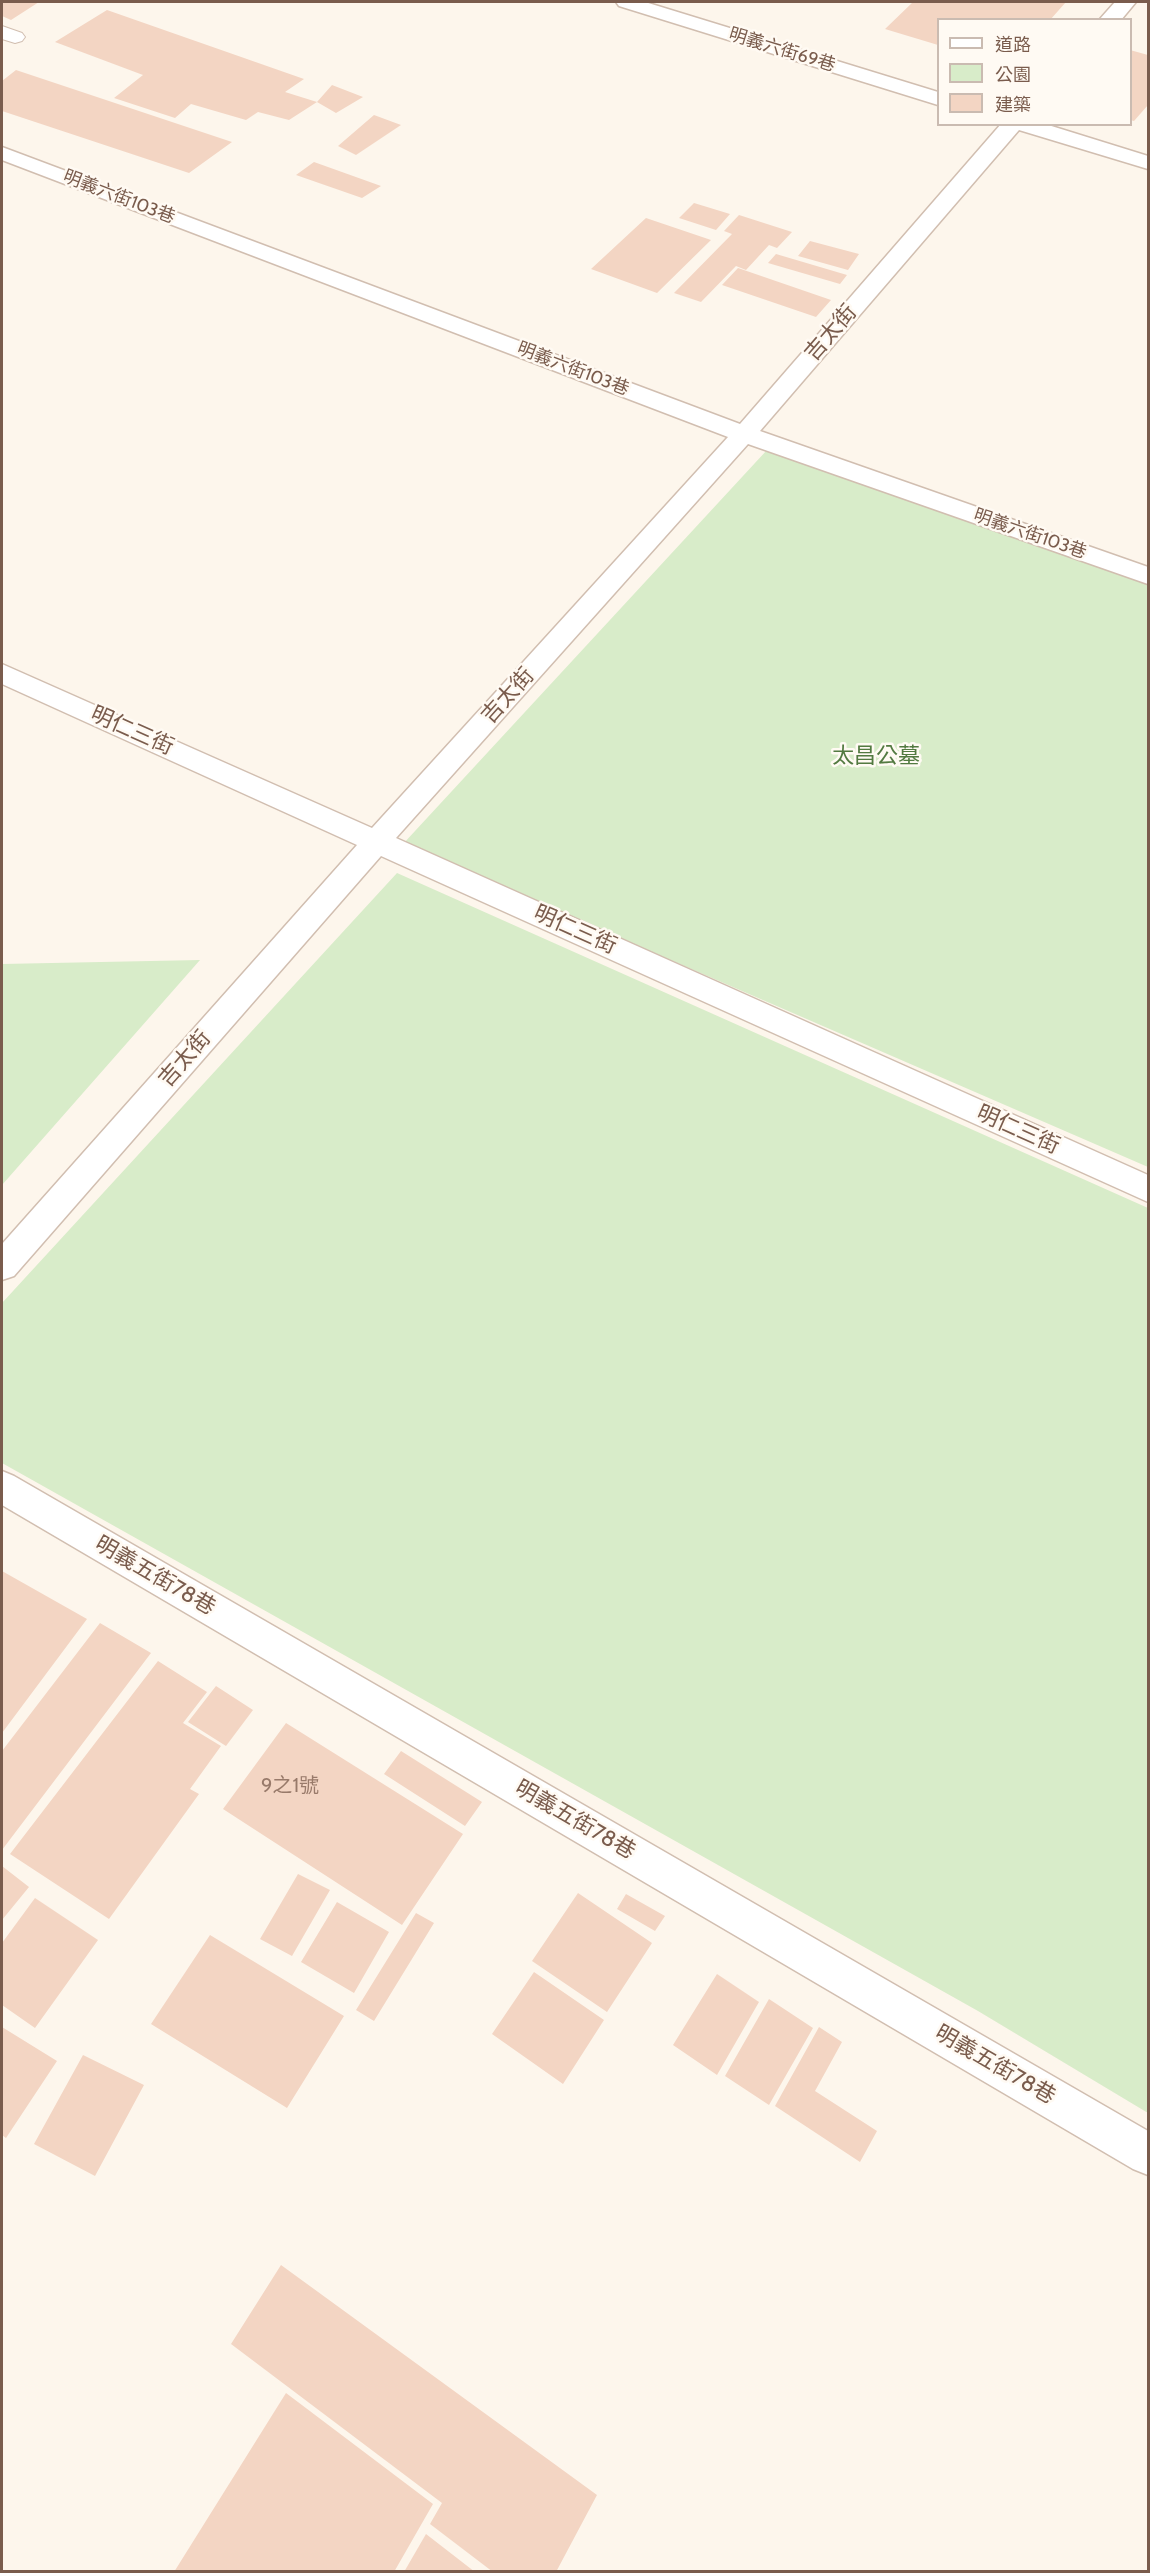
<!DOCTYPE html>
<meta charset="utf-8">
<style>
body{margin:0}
#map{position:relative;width:1150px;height:2573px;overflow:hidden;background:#fdf6ec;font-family:Cabin,"Noto Sans TC",sans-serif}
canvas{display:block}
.frame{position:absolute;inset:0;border:3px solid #7a5c4d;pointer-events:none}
.legend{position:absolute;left:937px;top:18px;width:195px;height:108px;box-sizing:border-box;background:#fffaf3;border:2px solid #cabbb1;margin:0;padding:8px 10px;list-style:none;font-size:18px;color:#7a5c4d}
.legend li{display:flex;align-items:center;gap:12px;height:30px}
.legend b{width:30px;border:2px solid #cabbb1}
</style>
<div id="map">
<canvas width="1150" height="2573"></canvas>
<div class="frame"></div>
<ul class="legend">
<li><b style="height:8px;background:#fff"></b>道路</li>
<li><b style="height:16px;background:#d8ecc9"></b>公園</li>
<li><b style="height:16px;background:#f3d5c3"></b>建築</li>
</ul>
</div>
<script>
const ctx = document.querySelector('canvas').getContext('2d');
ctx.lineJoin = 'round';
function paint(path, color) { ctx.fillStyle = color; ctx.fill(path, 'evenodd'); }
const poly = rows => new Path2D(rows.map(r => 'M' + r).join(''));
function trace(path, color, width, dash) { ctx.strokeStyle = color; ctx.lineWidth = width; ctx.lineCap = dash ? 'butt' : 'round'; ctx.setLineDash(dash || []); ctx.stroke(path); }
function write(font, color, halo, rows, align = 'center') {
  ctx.font = font + ' Cabin,"Noto Sans TC",sans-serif'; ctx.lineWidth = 5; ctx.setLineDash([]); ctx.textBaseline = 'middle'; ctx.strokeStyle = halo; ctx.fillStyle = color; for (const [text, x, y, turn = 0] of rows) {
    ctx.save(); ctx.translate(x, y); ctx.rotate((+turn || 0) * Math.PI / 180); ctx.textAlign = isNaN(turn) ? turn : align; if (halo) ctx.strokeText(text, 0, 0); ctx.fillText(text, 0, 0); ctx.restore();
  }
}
paint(poly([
 [779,437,1148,569,1148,1167,403,844],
 [397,873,1148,1208,1148,2113,978,2011,2,1463,2,1303],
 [200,960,2,1185,2,964]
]), '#d8ecc9');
paint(poly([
 [2,2,39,2,11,20,2,16],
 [913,2,1066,2,1050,20,938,20,938,45,885,29],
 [107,10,304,79,285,92,317,102,332,85,363,97,336,113,317,102,289,120,258,112,246,120,191,104,175,118,114,98,143,75,55,42],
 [1130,50,1148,55,1148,105,1134,121,1130,120],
 [16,70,232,142,189,173,2,111,2,81],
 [374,115,401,125,356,155,338,146],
 [314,162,381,186,362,198,296,175],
 [694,203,730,214,716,230,679,218],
 [739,215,792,232,777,248,769,245,746,270,736,266,701,302,674,293,732,234,724,231],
 [646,218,711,240,657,293,591,269],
 [810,241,859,254,848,270,798,256],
 [776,254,847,275,840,284,768,263],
 [738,268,831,300,816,317,722,285],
 [2,1571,87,1619,2,1733],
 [100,1623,151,1653,2,1850,2,1751],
 [158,1661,207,1692,183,1723,221,1746,190,1789,199,1794,109,1919,10,1854],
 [216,1686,253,1710,226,1746,188,1722],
 [286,1723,463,1834,402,1925,223,1809],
 [401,1751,482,1802,465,1826,384,1774],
 [2,1866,29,1887,2,1920],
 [298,1874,330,1890,292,1956,260,1939],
 [578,1893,652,1943,607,2012,532,1961],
 [626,1894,665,1916,655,1931,617,1909],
 [35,1898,98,1940,35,2028,2,2005,2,1943],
 [337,1902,389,1932,354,1993,301,1962],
 [416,1913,434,1923,374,2021,356,2010],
 [210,1935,344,2016,287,2108,151,2024],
 [534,1972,604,2020,563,2084,492,2034],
 [717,1974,759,2002,717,2075,673,2045],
 [769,1999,813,2028,769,2105,725,2076],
 [2,2027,57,2061,6,2138,2,2135],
 [819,2027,842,2042,815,2091,877,2131,860,2162,775,2106],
 [83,2055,144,2085,95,2176,34,2144],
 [281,2265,597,2495,556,2572,493,2572,430,2524,442,2503,231,2344],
 [286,2393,433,2504,394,2572,174,2572],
 [426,2534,475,2572,404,2572]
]), '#f3d5c3');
const lane = poly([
 [2,26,22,33,25,37,22,41,15,43,2,39,2,26]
]);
const street = poly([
 [616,2,645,2,938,92,938,105,619,6,616,2],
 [1115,2,1136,2,1121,20,1099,20,1115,2],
 [1001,124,1045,124,1148,156,1148,169,1019,130,760,431,1148,567,1148,584,748,444,396,838,1148,1175,1148,1202,381,856,14,1276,2,1280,2,1244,357,845,2,684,2,664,372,828,728,437,2,160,2,147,740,424,1001,124],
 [2,1471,14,1476,1148,2131,1148,2175,1133,2169,2,1505,2,1471]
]);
trace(lane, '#d1beb0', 2);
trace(street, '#d1beb0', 3);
paint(lane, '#fff');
paint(street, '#fff');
write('18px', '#7a5c4d', '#fffaf3', [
 ["明義六街69巷",782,50,17],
 ["明義六街103巷",119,197,21],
 ["明義六街103巷",573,369,21],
 ["明義六街103巷",1030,534,19]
]);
write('20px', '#987a6a', null, [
 ["9之1號",290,1786]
]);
write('22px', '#7a5c4d', '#fffaf3', [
 ["吉太街",831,333,-49],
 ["吉太街",508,696,-48],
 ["明仁三街",132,731,24],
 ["明仁三街",575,930,24],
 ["吉太街",185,1059,-49],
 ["明仁三街",1018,1130,24],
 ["明義五街78巷",155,1576,30],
 ["明義五街78巷",575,1820,30],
 ["明義五街78巷",995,2065,30]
]);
write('22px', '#537a41', '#fffaf3', [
 ["太昌公墓",876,757]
]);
</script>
